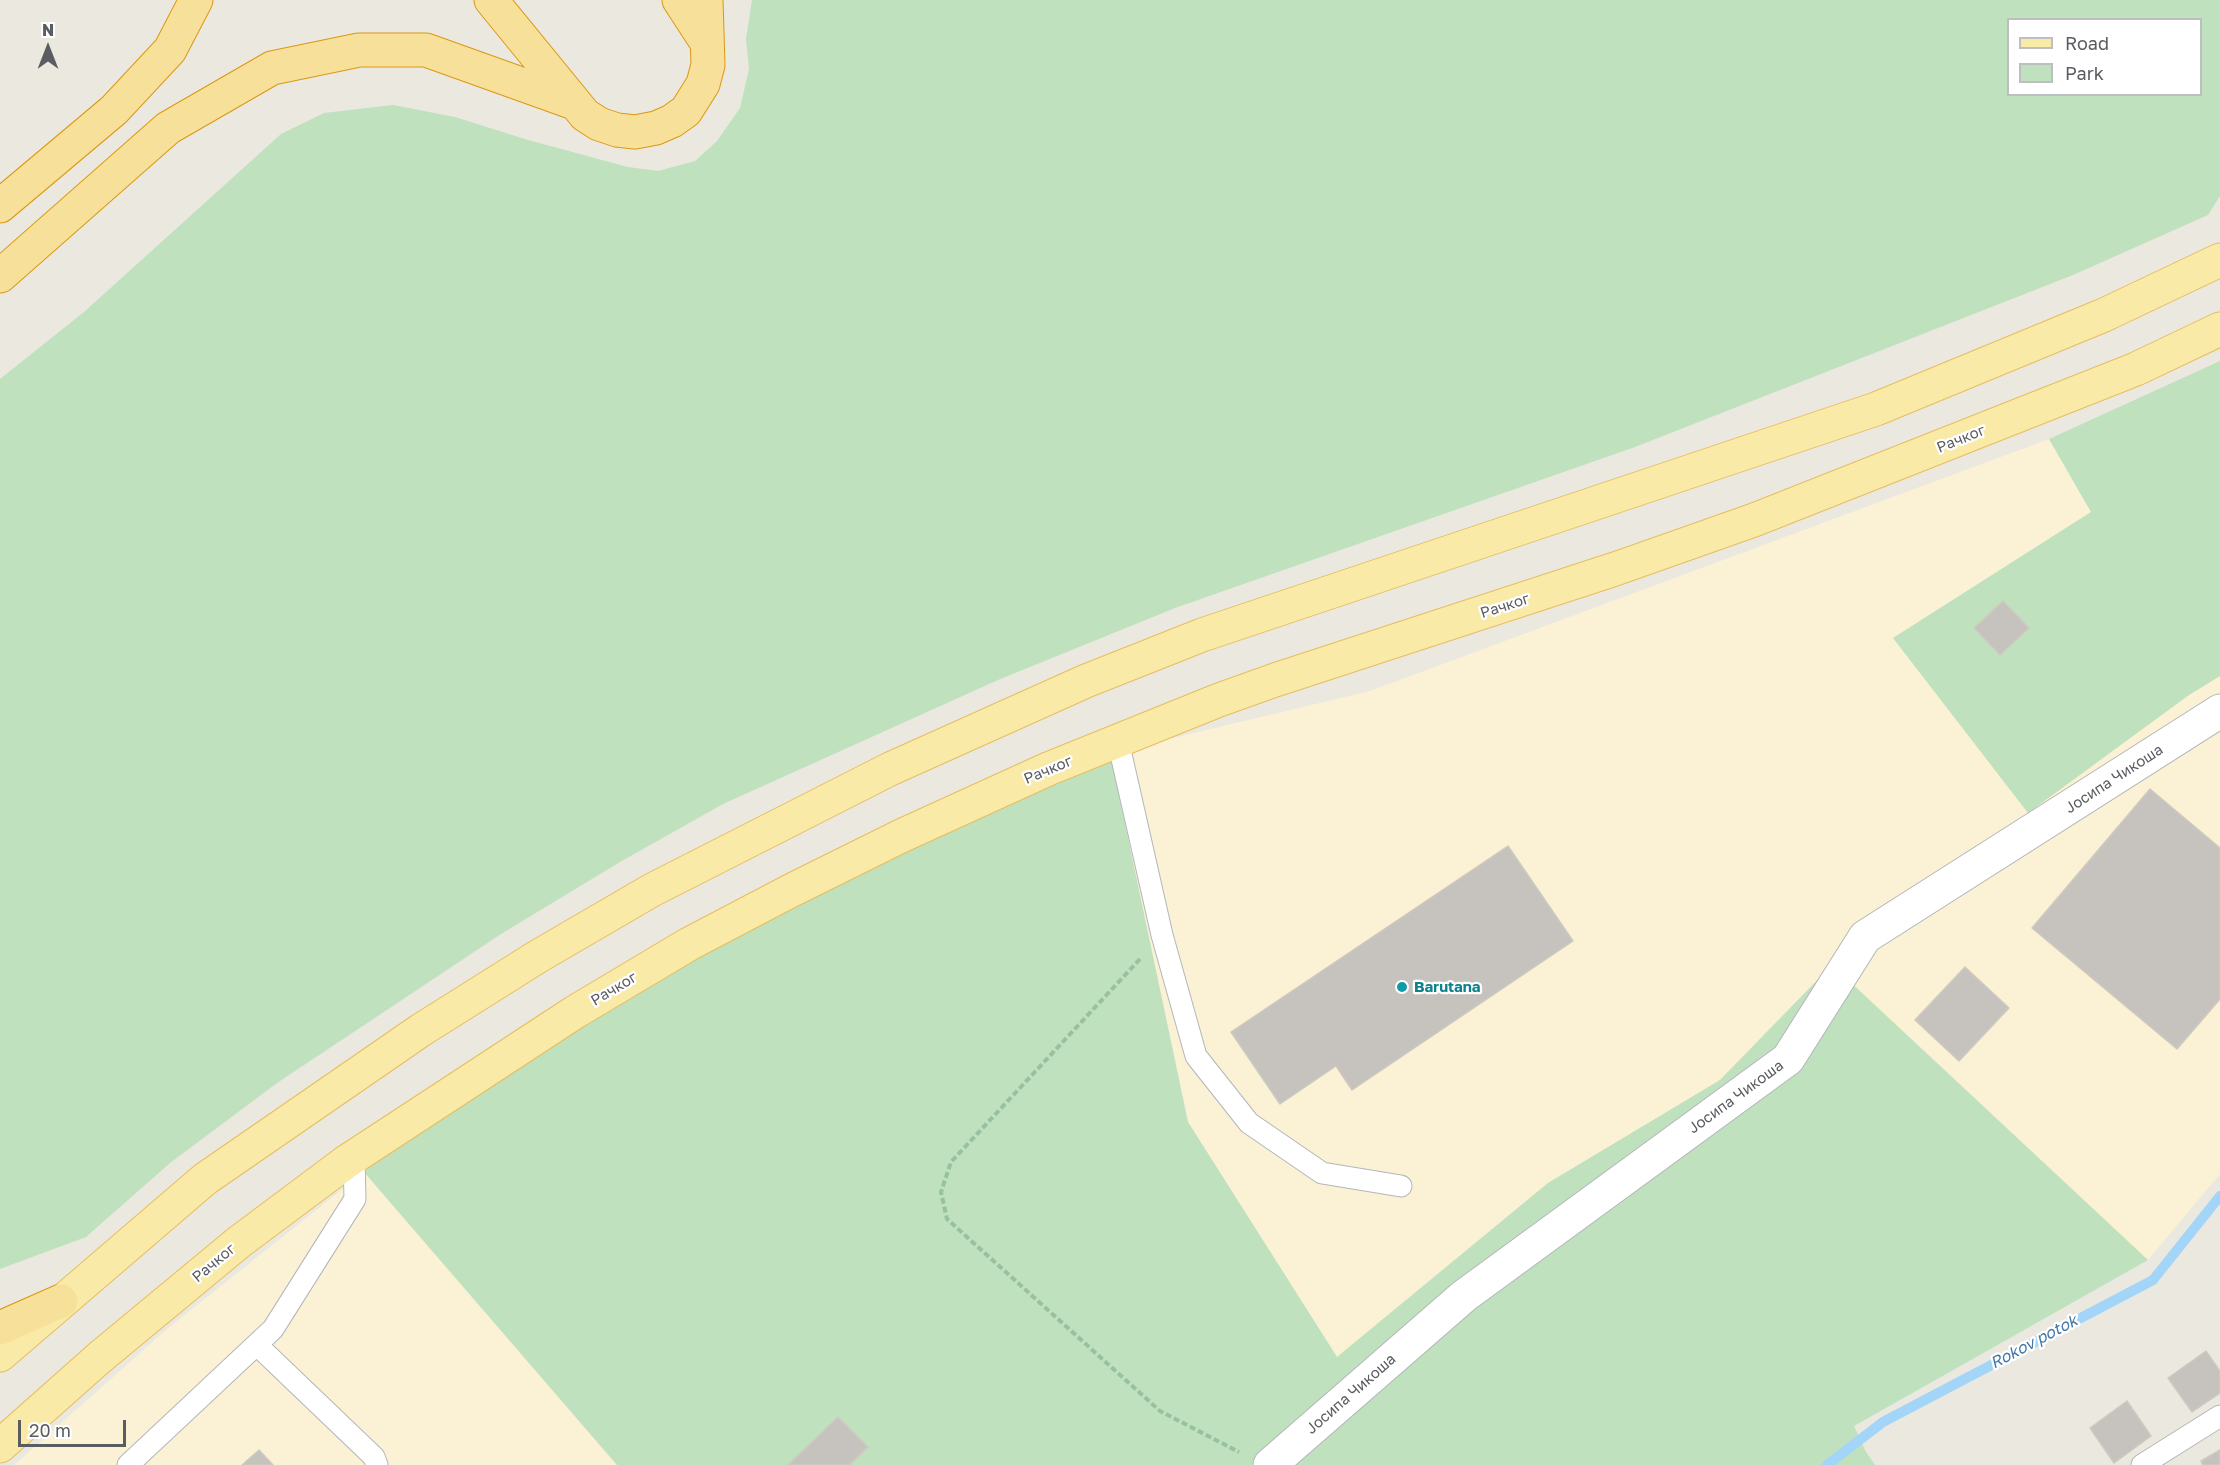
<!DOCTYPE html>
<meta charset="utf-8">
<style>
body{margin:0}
#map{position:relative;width:2220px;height:1465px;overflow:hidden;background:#ebe8e0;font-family:"Golos Text",sans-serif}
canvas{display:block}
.legend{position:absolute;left:2007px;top:18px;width:195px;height:78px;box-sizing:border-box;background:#fff;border:2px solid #bdbebf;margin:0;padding:8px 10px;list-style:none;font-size:18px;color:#595c60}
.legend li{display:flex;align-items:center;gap:12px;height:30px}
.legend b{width:30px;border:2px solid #bdbebf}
.north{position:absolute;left:18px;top:18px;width:60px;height:60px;-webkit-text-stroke:4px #fff;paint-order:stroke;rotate:0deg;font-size:16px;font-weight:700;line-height:24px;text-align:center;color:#595c60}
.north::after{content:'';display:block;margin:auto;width:21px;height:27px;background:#595c60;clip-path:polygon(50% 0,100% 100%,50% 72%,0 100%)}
.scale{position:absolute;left:18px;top:1420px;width:108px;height:27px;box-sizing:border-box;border:3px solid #595c60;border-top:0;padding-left:8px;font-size:18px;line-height:21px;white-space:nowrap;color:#595c60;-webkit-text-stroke:4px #fff;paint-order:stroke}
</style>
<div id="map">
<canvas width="2220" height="1465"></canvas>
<ul class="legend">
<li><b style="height:8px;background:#f9eaa7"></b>Road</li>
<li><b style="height:16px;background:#bfe1be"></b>Park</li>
</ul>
<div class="north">N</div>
<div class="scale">20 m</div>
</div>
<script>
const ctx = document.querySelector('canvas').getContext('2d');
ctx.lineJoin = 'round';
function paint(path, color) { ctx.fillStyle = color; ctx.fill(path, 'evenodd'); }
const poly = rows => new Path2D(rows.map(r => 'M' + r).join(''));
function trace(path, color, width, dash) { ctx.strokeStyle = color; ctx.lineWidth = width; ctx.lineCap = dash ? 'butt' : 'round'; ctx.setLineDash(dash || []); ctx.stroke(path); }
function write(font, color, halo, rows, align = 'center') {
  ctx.font = font + ' "Golos Text",sans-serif'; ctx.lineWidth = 4.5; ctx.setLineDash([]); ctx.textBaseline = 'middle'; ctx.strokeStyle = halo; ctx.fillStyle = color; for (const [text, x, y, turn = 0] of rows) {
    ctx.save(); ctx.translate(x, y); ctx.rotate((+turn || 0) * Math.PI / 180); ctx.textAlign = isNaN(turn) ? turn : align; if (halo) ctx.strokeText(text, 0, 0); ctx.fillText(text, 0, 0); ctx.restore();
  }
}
paint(poly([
 [2049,439,2091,512,1893,638,2189,695,2220,676,2220,1174,2148,1260,1832,965,1720,1080,1548,1183,1337,1357,1188,1122,1110,753,1370,691],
 [364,1172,617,1465,14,1465,167,1329]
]), '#fbf1d5');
paint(poly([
 [752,0,2220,0,2220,196,2208,215,2073,275,1635,447,1175,608,998,680,723,804,620,862,501,934,277,1083,170,1163,86,1237,0,1269,0,379,84,312,281,134,324,113,393,105,455,117,528,140,628,167,658,171,695,161,717,141,740,108,749,69,746,39],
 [2008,20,2200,20,2200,94,2008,94],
 [2220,361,2220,676,2189,695,2028,813,1893,638,2091,512,2049,439],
 [1110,753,1188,1122,1337,1357,1548,1183,1720,1080,1832,965,2148,1260,1854,1426,1866,1452,1875,1465,617,1465,364,1172,561,1014]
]), '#bfe1be');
trace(poly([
 [1827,1465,1883,1422,2153,1280,2220,1196]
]), '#a3d5f8', 10);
const building = poly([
 [2003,601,2029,628,2000,655,1974,628,2003,601],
 [2150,789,2220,848,2220,999,2177,1049,2032,928,2150,789],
 [1508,846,1573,941,1352,1090,1336,1066,1280,1104,1231,1032,1508,846],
 [1965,967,2009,1008,1959,1061,1915,1020,1965,967],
 [2206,1351,2220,1371,2220,1393,2192,1412,2168,1378,2206,1351],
 [2127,1401,2151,1436,2114,1463,2090,1428,2127,1401],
 [838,1417,868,1447,849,1465,788,1465,838,1417],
 [259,1450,273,1465,242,1465,259,1450],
 [2220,1450,2220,1465,2203,1465,2201,1461,2220,1450]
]);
paint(building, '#c6c3be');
trace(building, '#cfcabf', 1.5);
const service = poly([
 [1118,741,1162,935,1196,1056,1249,1123,1322,1173,1401,1186],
 [257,1345,374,1457,377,1465],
 [128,1465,273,1329,355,1199,354,1158],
 [2142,1465,2220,1416]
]);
const minor = poly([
 [1270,1465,1464,1296,1788,1059,1865,937,2220,711]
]);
const primary = poly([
 [0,1355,205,1179,421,1030,537,957,652,890,890,769,1086,681,1202,635,1876,409,2104,315,2220,260],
 [0,1446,99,1358,239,1242,346,1162,575,1012,689,944,792,890,901,836,1048,769,1219,700,1275,680,1615,569,1754,520,2136,369,2220,329]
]);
const trunk = poly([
 [491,0,585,115,599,124,617,130,635,132,656,128,672,121,686,111,703,84,708,65,706,0],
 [679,0,707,43],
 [0,206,114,110,170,50,196,0],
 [0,276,168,128,272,68,359,50,426,50,574,103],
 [0,1328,61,1301]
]);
trace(service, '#b3b6ba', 23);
trace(minor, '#b3b6ba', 35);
trace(primary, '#e7bd5e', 35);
trace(trunk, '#dc9710', 35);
trace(poly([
 [1140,959,951,1162,941,1192,947,1219,1160,1411,1239,1452]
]), '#98c1a2', 4, [6, 3]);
trace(service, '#fff', 21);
trace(minor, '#fff', 33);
trace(primary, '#f9eaa7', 33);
trace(trunk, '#f7e19a', 33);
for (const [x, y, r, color] of [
 [1402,987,6,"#0f9aa8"]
]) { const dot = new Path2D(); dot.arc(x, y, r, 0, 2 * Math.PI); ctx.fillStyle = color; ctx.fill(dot); trace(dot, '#fff', 2); }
write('15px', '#595c60', '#fff', [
 ["Рачког",1961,439,-22],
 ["Рачког",1505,606,-18],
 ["Рачког",1048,770,-23],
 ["Јосипа Чикоша",2114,779,-33],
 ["Рачког",614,989,-31],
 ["Јосипа Чикоша",1736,1097,-36],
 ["Рачког",214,1263,-40],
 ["Јосипа Чикоша",1351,1394,-41]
]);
write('bold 15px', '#0d838f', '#fff', [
 ["Barutana",1414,987]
], 'left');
write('italic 16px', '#4277a8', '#fff', [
 ["Rokov potok",2034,1342,-28]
]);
</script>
